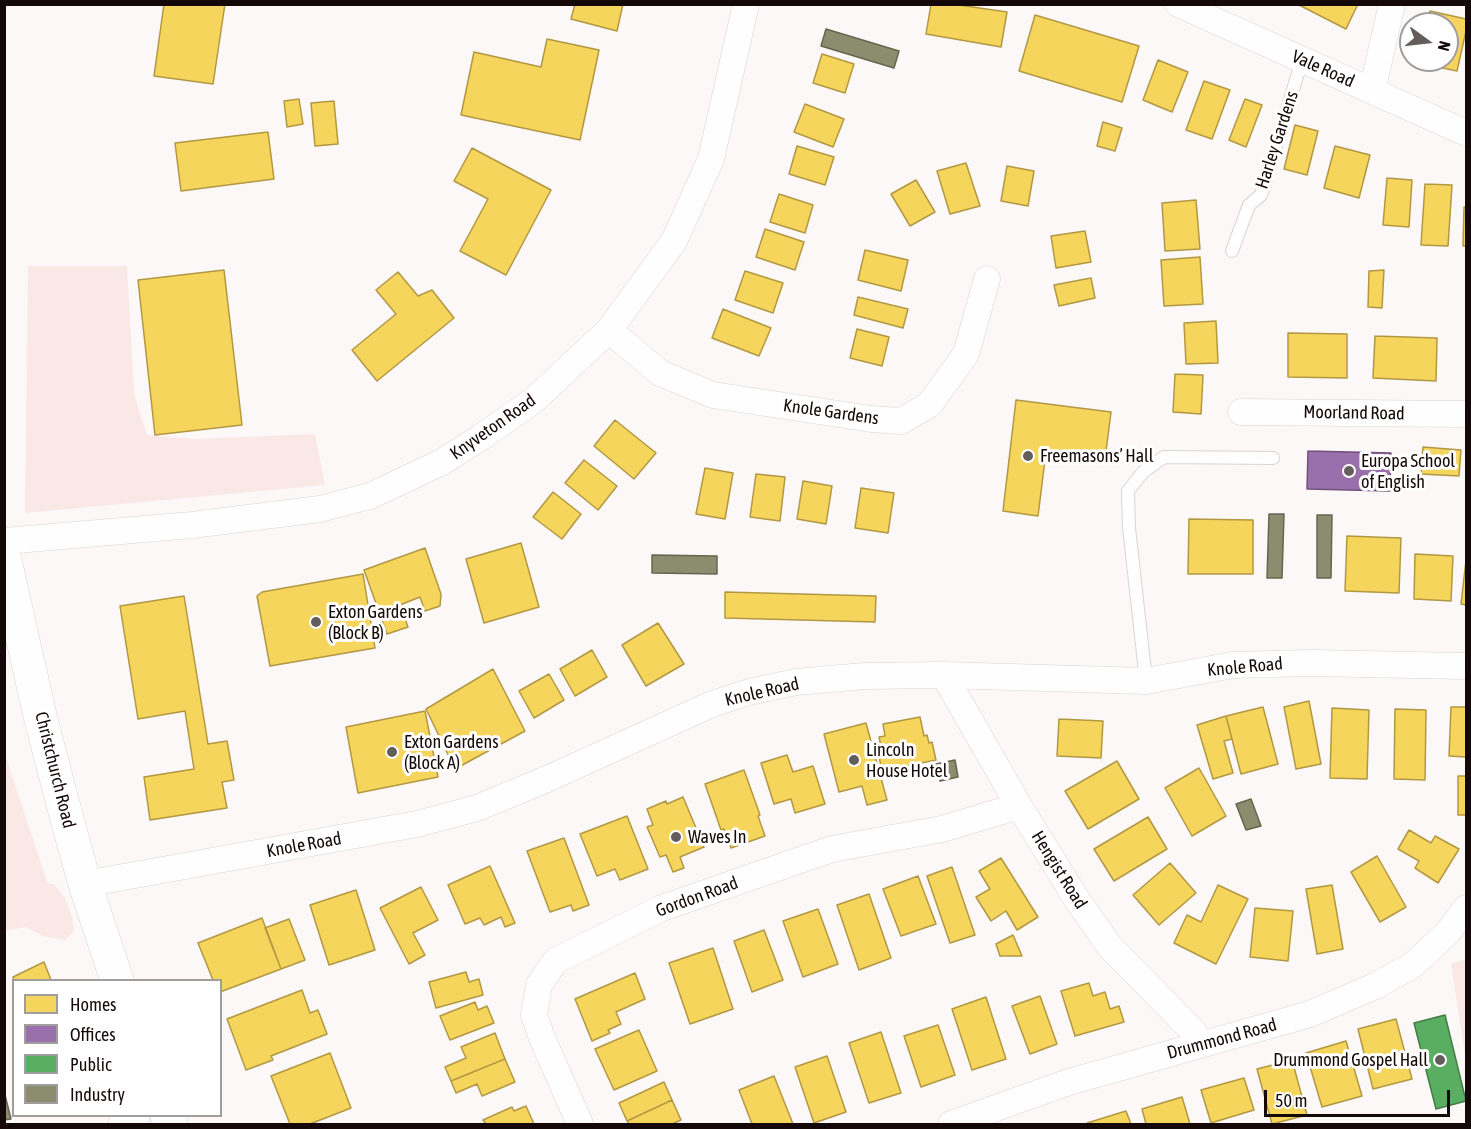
<!DOCTYPE html>
<meta charset="utf-8">
<style>
body{margin:0}
#map{position:relative;width:1471px;height:1129px;overflow:hidden;background:#fcf8f8;font-family:"Asap Condensed",sans-serif}
canvas{display:block}
.frame{position:absolute;inset:0;border:6px solid #140908;pointer-events:none}
.legend{position:absolute;left:12px;top:979px;width:210px;height:138px;box-sizing:border-box;background:#fff;border:2px solid #a19d9c;margin:0;padding:8px 10px;list-style:none;font-size:18px;color:#140908}
.legend li{display:flex;align-items:center;gap:12px;height:30px}
.legend b{width:30px;border:2px solid #a19d9c}
.north{position:absolute;left:1399px;top:12px;width:60px;height:60px;box-sizing:border-box;background:#fff;border:2px solid #a19d9c;border-radius:50%;rotate:105deg;font-size:16px;font-weight:700;line-height:24px;text-align:center;color:#140908}
.north::after{content:'';display:block;margin:auto;width:21px;height:27px;background:#655d5c;clip-path:polygon(50% 0,100% 100%,50% 72%,0 100%)}
.scale{position:absolute;left:1264px;top:1090px;width:186px;height:27px;box-sizing:border-box;border:3px solid #140908;border-top:0;padding-left:8px;font-size:18px;line-height:21px;white-space:nowrap;color:#140908;-webkit-text-stroke:4px #fff;paint-order:stroke}
</style>
<div id="map">
<canvas width="1471" height="1129"></canvas>
<div class="frame"></div>
<ul class="legend">
<li><b style="height:16px;background:#f6d55c"></b>Homes</li>
<li><b style="height:16px;background:#9970ab"></b>Offices</li>
<li><b style="height:16px;background:#5aae61"></b>Public</li>
<li><b style="height:16px;background:#8c8c6e"></b>Industry</li>
</ul>
<div class="north">N</div>
<div class="scale">50 m</div>
</div>
<script>
const ctx = document.querySelector('canvas').getContext('2d');
ctx.lineJoin = 'round';
function paint(path, color) { ctx.fillStyle = color; ctx.fill(path, 'evenodd'); }
const poly = rows => new Path2D(rows.map(r => 'M' + r).join(''));
function trace(path, color, width, dash) { ctx.strokeStyle = color; ctx.lineWidth = width; ctx.lineCap = dash ? 'butt' : 'round'; ctx.setLineDash(dash || []); ctx.stroke(path); }
function write(font, color, halo, rows, align = 'center') {
  ctx.font = font + ' "Asap Condensed",sans-serif'; ctx.lineWidth = 6; ctx.setLineDash([]); ctx.textBaseline = 'middle'; ctx.strokeStyle = halo; ctx.fillStyle = color; for (const [text, x, y, turn = 0] of rows) {
    ctx.save(); ctx.translate(x, y); ctx.rotate((+turn || 0) * Math.PI / 180); ctx.textAlign = isNaN(turn) ? turn : align; if (halo) ctx.strokeText(text, 0, 0); ctx.fillText(text, 0, 0); ctx.restore();
  }
}
paint(poly([
 [28,266,127,266,134,394,147,435,196,439,315,434,325,485,25,513],
 [4,751,48,884,54,884,65,898,72,917,74,931,65,940,43,936,26,927,8,930,5,933],
 [1466,959,1466,1062,1451,964]
]), '#fae8e7');
const homes = poly([
 [164,4,225,4,213,84,154,76,164,4],
 [575,4,623,4,617,31,571,19,575,4],
 [931,4,952,4,1007,12,1001,47,926,34,931,4],
 [1297,4,1358,4,1346,29,1297,4],
 [1430,11,1466,19,1466,31,1457,71,1419,63,1419,60,1447,60,1447,24,1427,24,1430,11],
 [1035,15,1139,46,1122,102,1019,71,1035,15],
 [547,39,599,50,580,140,461,115,474,52,541,67,547,39],
 [822,54,854,64,845,93,813,83,822,54],
 [1158,60,1188,72,1172,112,1143,100,1158,60],
 [1204,81,1230,90,1212,139,1186,130,1204,81],
 [299,99,303,124,287,127,284,101,299,99],
 [1245,99,1262,105,1246,147,1229,140,1245,99],
 [334,101,338,144,315,146,311,103,334,101],
 [805,104,844,119,833,147,794,132,805,104],
 [1103,122,1122,128,1115,151,1097,146,1103,122],
 [1295,125,1318,131,1307,175,1284,169,1295,125],
 [268,132,274,179,181,191,175,143,268,132],
 [797,146,834,157,825,185,789,174,797,146],
 [1335,146,1370,155,1359,198,1324,188,1335,146],
 [472,148,551,190,506,275,460,251,488,199,454,181,472,148],
 [966,163,980,206,950,214,937,171,966,163],
 [1007,166,1034,171,1028,206,1001,201,1007,166],
 [1387,178,1412,180,1409,227,1383,225,1387,178],
 [916,180,935,212,910,226,891,194,916,180],
 [1425,184,1452,185,1448,246,1421,245,1425,184],
 [779,194,813,205,805,233,770,222,779,194],
 [1196,200,1200,249,1165,251,1162,203,1196,200],
 [1464,207,1466,207,1466,246,1463,246,1464,207],
 [765,229,804,242,795,270,756,257,765,229],
 [1085,231,1091,262,1056,268,1051,236,1085,231],
 [865,250,908,260,901,291,858,280,865,250],
 [1200,257,1203,304,1164,306,1161,260,1200,257],
 [224,270,242,425,155,435,138,280,224,270],
 [1384,270,1382,308,1368,307,1369,271,1384,270],
 [745,271,783,283,773,313,735,300,745,271],
 [398,272,418,296,432,290,454,318,377,381,352,350,396,314,376,290,398,272],
 [1091,278,1095,298,1059,306,1054,285,1091,278],
 [858,297,908,309,903,328,854,315,858,297],
 [723,309,771,328,759,356,712,338,723,309],
 [1216,321,1218,363,1186,364,1184,323,1216,321],
 [857,329,889,337,882,366,850,358,857,329],
 [1288,333,1347,334,1347,378,1288,377,1288,333],
 [1375,336,1437,338,1436,381,1373,378,1375,336],
 [1175,374,1203,375,1201,414,1173,412,1175,374],
 [1016,400,1111,412,1105,459,1046,452,1038,516,1003,511,1016,400],
 [615,420,656,453,634,479,594,446,615,420],
 [1423,447,1461,450,1459,476,1421,474,1423,447],
 [584,460,617,486,598,510,565,483,584,460],
 [705,468,733,473,725,519,696,514,705,468],
 [756,474,785,477,780,521,750,517,756,474],
 [803,481,832,486,826,524,797,519,803,481],
 [861,488,894,493,888,533,855,528,861,488],
 [553,492,581,514,562,539,533,517,553,492],
 [1189,519,1253,520,1253,574,1188,574,1189,519],
 [1347,536,1401,538,1399,593,1345,591,1347,536],
 [521,543,539,607,484,623,466,559,521,543],
 [425,548,441,594,440,606,425,611,420,597,400,605,408,627,387,634,364,570,425,548],
 [1415,554,1453,556,1451,601,1414,599,1415,554],
 [1466,560,1466,605,1461,604,1466,560],
 [363,574,375,648,270,666,257,596,262,592,363,574],
 [725,592,876,596,875,622,725,618,725,592],
 [184,596,208,744,227,741,234,780,222,782,227,808,150,820,144,777,194,769,185,711,138,719,120,606,184,596],
 [658,623,684,664,646,686,622,645,658,623],
 [592,650,607,677,575,696,560,669,592,650],
 [493,669,525,731,455,769,426,709,493,669],
 [549,674,564,700,534,718,519,691,549,674],
 [1309,701,1321,764,1296,769,1284,707,1309,701],
 [1263,707,1278,764,1241,774,1226,716,1263,707],
 [1451,707,1466,707,1466,757,1449,756,1451,707],
 [1332,708,1369,710,1367,779,1330,778,1332,708],
 [1395,709,1426,710,1425,780,1394,779,1395,709],
 [425,711,438,777,358,793,346,727,425,711],
 [1226,716,1232,739,1224,741,1233,773,1213,779,1197,725,1226,716],
 [920,717,924,736,927,735,929,743,932,742,936,760,882,771,878,752,882,751,879,737,885,736,883,724,920,717],
 [1059,719,1103,721,1101,758,1057,756,1059,719],
 [866,723,887,800,867,805,862,786,839,792,824,734,866,723],
 [787,755,793,772,813,766,825,804,795,813,791,799,774,804,761,763,787,755],
 [1117,761,1139,799,1088,829,1065,791,1117,761],
 [1199,768,1226,816,1192,836,1165,788,1199,768],
 [744,770,760,815,758,816,765,836,731,848,724,829,721,830,705,784,744,770],
 [1458,776,1466,776,1466,815,1458,815,1458,776],
 [683,797,704,847,680,857,684,868,673,872,666,855,660,857,647,827,653,825,647,809,666,801,667,804,683,797],
 [627,816,648,869,620,880,615,869,597,876,580,834,627,816],
 [1148,817,1167,849,1114,881,1094,849,1148,817],
 [1409,830,1431,843,1435,836,1459,849,1438,883,1415,868,1419,861,1398,849,1409,830],
 [564,838,589,905,573,911,571,905,550,912,527,851,564,838],
 [1377,856,1406,907,1380,922,1351,872,1377,856],
 [1001,858,1038,917,1017,930,1006,911,991,921,976,897,990,889,979,871,1001,858],
 [1170,863,1196,893,1159,925,1133,895,1170,863],
 [490,866,515,923,505,927,501,917,484,925,480,918,465,924,448,885,490,866],
 [952,867,975,935,950,943,927,876,952,867],
 [918,876,936,924,901,936,883,889,918,876],
 [1218,885,1248,899,1216,964,1174,943,1187,915,1201,922,1218,885],
 [1332,885,1343,949,1317,954,1306,889,1332,885],
 [421,887,438,920,413,933,425,955,409,964,380,908,421,887],
 [356,890,375,950,329,965,310,905,356,890],
 [869,894,891,958,859,970,837,905,869,894],
 [1255,908,1293,911,1288,961,1250,957,1255,908],
 [818,909,838,964,803,977,783,921,818,909],
 [262,918,281,969,220,992,220,980,213,980,198,943,262,918],
 [289,919,305,960,281,969,265,928,289,919],
 [764,930,783,980,752,992,734,941,764,930],
 [1013,935,1022,956,1000,956,996,944,1013,935],
 [713,948,733,1009,690,1024,669,963,713,948],
 [44,962,51,980,14,980,13,977,44,962],
 [466,972,469,982,479,979,483,995,436,1008,429,982,466,972],
 [635,973,645,999,616,1012,621,1024,608,1030,610,1033,592,1041,575,999,635,973],
 [1089,983,1093,996,1105,992,1110,1009,1119,1006,1124,1022,1075,1036,1061,991,1089,983],
 [302,990,310,1013,318,1010,327,1034,271,1056,273,1060,246,1070,227,1019,302,990],
 [1040,996,1057,1044,1030,1054,1012,1006,1040,996],
 [986,997,1006,1059,972,1070,952,1009,986,997],
 [475,1002,478,1010,487,1006,494,1023,450,1040,440,1016,475,1002],
 [1396,1019,1412,1079,1373,1089,1358,1029,1396,1019],
 [938,1025,955,1075,921,1087,904,1036,938,1025],
 [639,1030,657,1071,614,1090,595,1049,639,1030],
 [881,1032,901,1093,869,1103,849,1043,881,1032],
 [495,1033,505,1059,451,1081,445,1067,466,1058,461,1047,495,1033],
 [1346,1041,1362,1096,1322,1107,1306,1053,1346,1041],
 [330,1053,351,1108,310,1124,290,1124,271,1076,330,1053],
 [827,1056,846,1112,814,1123,795,1067,827,1056],
 [505,1059,515,1082,482,1096,477,1084,456,1093,451,1081,505,1059],
 [1292,1060,1307,1115,1272,1124,1257,1069,1292,1060],
 [774,1076,793,1124,752,1124,739,1090,774,1076],
 [1244,1078,1254,1110,1211,1123,1201,1090,1244,1078],
 [664,1082,672,1100,627,1121,619,1103,664,1082],
 [1182,1097,1190,1124,1146,1124,1142,1109,1182,1097],
 [672,1100,681,1120,672,1124,629,1124,627,1121,672,1100],
 [526,1106,534,1124,486,1124,483,1120,512,1107,514,1111,526,1106],
 [1126,1111,1131,1124,1088,1124,1087,1123,1126,1111]
]);
paint(homes, '#f6d55c');
trace(homes, '#b29843', 1.5);
const offices = poly([
 [1308,451,1391,453,1390,491,1307,489,1308,451]
]);
paint(offices, '#9970ab');
trace(offices, '#71517a', 1.5);
const public = poly([
 [1445,1015,1466,1101,1436,1109,1414,1023,1445,1015]
]);
paint(public, '#5aae61');
trace(public, '#457c46', 1.5);
const industry = poly([
 [826,29,899,51,894,68,821,46,826,29],
 [1269,514,1284,514,1282,578,1267,578,1269,514],
 [1317,515,1332,515,1331,578,1317,578,1317,515],
 [652,555,717,556,717,574,652,573,652,555],
 [955,760,958,777,940,781,936,764,955,760],
 [1251,799,1261,826,1246,830,1236,804,1251,799],
 [4,1091,11,1119,4,1120,4,1091]
]);
paint(industry, '#8c8c6e');
trace(industry, '#68654f', 1.5);
const lane = poly([
 [1232,251,1249,205,1261,195,1302,60],
 [1146,681,1129,528,1128,491,1143,472,1164,457,1273,458]
]);
const street = poly([
 [1178,4,1466,133],
 [1372,91,1392,4],
 [609,330,660,373,713,395,871,419,901,421,929,405,966,354,987,279],
 [1241,412,1466,414],
 [4,541,192,525,320,509,370,496,442,462,480,438,534,400,609,330,674,241,711,159,746,4],
 [944,675,1019,806,1076,898,1110,947,1194,1032,1198,1045],
 [85,884,417,824,477,808,547,779,712,704,749,692,796,682,864,676,944,675,1146,681,1233,665,1310,663,1466,666],
 [580,1124,542,1038,534,1015,539,985,555,961,662,908,832,849,942,829,1019,806],
 [951,1124,1069,1082,1310,1014,1375,986,1413,965,1448,932,1466,908]
]);
const secondary = poly([
 [125,1124,133,1116]
]);
const primary = poly([
 [4,556,41,720,68,823,85,884,117,980],
 [167,1116,171,1124]
]);
trace(lane, '#dbd3d3', 14);
trace(street, '#dbd3d3', 27);
trace(secondary, '#dbd3d3', 34);
trace(primary, '#dbd3d3', 34);
trace(lane, '#fffefe', 12);
trace(street, '#fffefe', 26);
trace(secondary, '#fffefe', 33);
trace(primary, '#fffefe', 33);
for (const [x, y, r, color] of [
 [1028,456,6,"#655d5c"],
 [1349,471,6,"#655d5c"],
 [316,622,6,"#655d5c"],
 [392,752,6,"#655d5c"],
 [854,760,6,"#655d5c"],
 [676,837,6,"#655d5c"],
 [1440,1060,6,"#655d5c"]
]) { const dot = new Path2D(); dot.arc(x, y, r, 0, 2 * Math.PI); ctx.fillStyle = color; ctx.fill(dot); trace(dot, '#fff', 2); }
write('18px', '#140908', '#fff', [
 ["Vale Road",1323,69,24],
 ["Harley Gardens",1277,140,-72],
 ["Knole Gardens",831,412,8],
 ["Moorland Road",1354,413,1],
 ["Knyveton Road",493,427,-35],
 ["Knole Road",1245,667,-5],
 ["Knole Road",762,692,-13],
 ["Christchurch Road",55,770,76],
 ["Knole Road",304,845,-10],
 ["Hengist Road",1059,870,58],
 ["Gordon Road",697,897,-20],
 ["Drummond Road",1222,1039,-15]
]);
write('18px', '#140908', '#fff', [
 ["Freemasons’ Hall",1040,456],
 ["Europa School",1361,461],
 ["of English",1361,482],
 ["Exton Gardens",328,612],
 ["(Block B)",328,633],
 ["Exton Gardens",404,742],
 ["(Block A)",404,763],
 ["Lincoln",866,750],
 ["House Hotel",866,771],
 ["Waves In",688,837],
 ["Drummond Gospel Hall",1428,1060,"right"]
], 'left');
</script>
